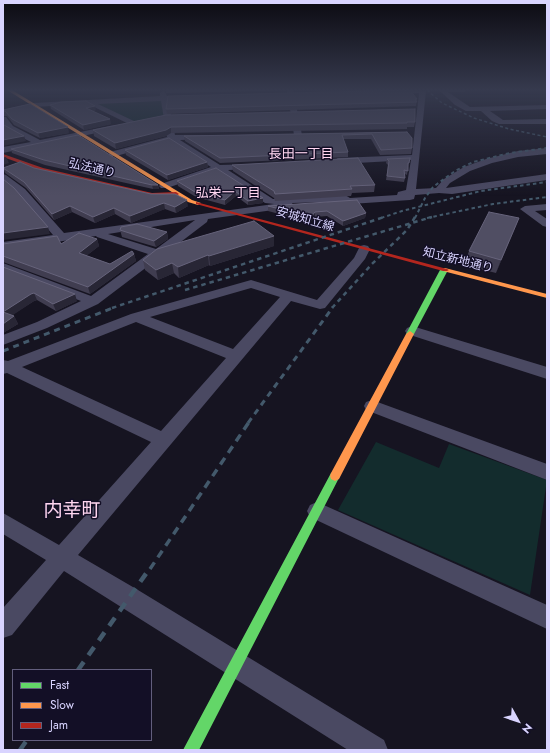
<!DOCTYPE html>
<meta charset="utf-8">
<style>
body{margin:0}
#map{position:relative;width:550px;height:753px;overflow:hidden;background:#161421;font-family:Jost,sans-serif}
canvas{display:block}
.frame{position:absolute;inset:0;border:4px solid #d9d4ff;pointer-events:none}
.legend{position:absolute;left:12px;top:669px;width:140px;height:72px;box-sizing:border-box;background:#130f26;border:1px solid #625e7d;margin:0;padding:5px 7px;list-style:none;font-size:12px;color:#d9d4ff}
.legend li{display:flex;align-items:center;gap:8px;height:20px}
.legend b{width:20px;border:1px solid #625e7d}
.north{position:absolute;left:498px;top:701px;width:40px;height:40px;-webkit-text-stroke:3px #130f26;paint-order:stroke;rotate:130deg;font-size:11px;font-weight:700;line-height:16px;text-align:center;color:#d9d4ff}
.north::after{content:'';display:block;margin:auto;width:14px;height:18px;background:#d9d4ff;clip-path:polygon(50% 0,100% 100%,50% 72%,0 100%)}
</style>
<div id="map">
<canvas width="550" height="753"></canvas>
<div class="frame"></div>
<ul class="legend">
<li><b style="height:5px;background:#63d668"></b>Fast</li>
<li><b style="height:5px;background:#ff974d"></b>Slow</li>
<li><b style="height:5px;background:#b3261e"></b>Jam</li>
</ul>
<div class="north">N</div>
</div>
<script>
const ctx = document.querySelector('canvas').getContext('2d');
ctx.lineJoin = 'round';
function paint(path, color) { ctx.fillStyle = color; ctx.fill(path, 'evenodd'); }
const poly = rows => new Path2D(rows.map(r => 'M' + r).join(''));
function trace(path, color, width, dash) { ctx.strokeStyle = color; ctx.lineWidth = width; ctx.lineCap = dash ? 'butt' : 'round'; ctx.setLineDash(dash || []); ctx.stroke(path); }
function write(font, color, halo, rows, align = 'center') {
  ctx.font = font + ' Jost,"Noto Sans JP",sans-serif'; ctx.lineWidth = 3; ctx.setLineDash([]); ctx.textBaseline = 'middle'; ctx.strokeStyle = halo; ctx.fillStyle = color; for (const [text, x, y, turn = 0] of rows) {
    ctx.save(); ctx.translate(x, y); ctx.rotate((+turn || 0) * Math.PI / 180); ctx.textAlign = isNaN(turn) ? turn : align; if (halo) ctx.strokeText(text, 0, 0); ctx.fillText(text, 0, 0); ctx.restore();
  }
}
paint(poly([
 [161,99,164,115,134,122,95,103],
 [376,442,439,468,449,444,547,480,530,595,338,510]
]), '#132c2d');
paint(poly([
 [287,90,293,90,302,135,301,137,298,137,294,135,287,90],
 [387,90,426,91,416,189,436,188,444,179,464,167,486,159,518,151,547,148,547,154,518,157,492,163,470,171,450,183,446,188,547,174,547,180,452,194,439,193,415,195,414,199,410,200,336,205,332,204,331,202,292,203,293,205,292,207,288,208,208,219,207,222,165,254,163,257,160,257,98,304,47,328,3,345,3,335,37,322,81,301,3,271,3,263,91,296,148,254,97,237,96,236,3,250,3,242,53,235,17,193,3,182,3,174,6,175,25,189,64,233,274,204,265,203,217,171,167,188,161,188,159,186,161,184,211,167,170,141,116,156,110,156,109,154,110,152,167,137,161,101,98,104,136,122,137,124,133,126,88,104,33,107,3,114,3,110,33,103,160,96,160,93,163,91,165,92,167,96,192,96,193,97,190,99,168,100,175,135,206,135,210,137,206,139,180,140,220,165,256,164,258,166,253,169,228,170,273,199,345,195,350,198,397,195,398,192,406,190,411,160,338,164,333,161,338,158,412,155,419,93,389,94,386,92,387,90],
 [195,220,156,249,108,234,195,220],
 [439,90,467,90,464,92,448,92,470,107,547,105,547,109,490,111,503,120,544,119,547,119,547,124,499,124,492,121,481,111,466,111,455,105,439,90],
 [3,117,6,117,13,126,40,140,115,125,119,127,115,129,3,153,3,147,31,142,7,130,3,124,3,117],
 [547,204,547,210,535,211,547,219,547,227,543,226,520,209,525,206,547,204],
 [364,245,368,246,370,249,365,259,325,308,320,309,291,301,78,555,138,590,384,740,388,750,348,750,64,571,12,635,3,638,3,608,46,560,3,534,3,513,59,545,151,442,7,373,3,374,3,360,8,361,131,314,251,280,317,300,354,258,360,246,364,245],
 [251,288,280,297,233,349,150,317,251,288],
 [136,322,226,358,161,431,22,367,136,322],
 [412,326,547,367,547,379,407,334,405,331,407,328,412,326],
 [372,400,547,464,547,480,366,410,364,406,366,402,372,400],
 [317,502,547,605,547,629,310,517,307,511,310,505,317,502]
]), '#4a4962');
paint(poly([
 [444,268,448,270,414,334,410,337,407,336,406,334,440,270,444,268],
 [335,471,339,473,340,476,199,750,183,750,331,473,335,471]
]), '#63d668');
paint(poly([
 [12,90,192,200,201,203,198,205,188,202,7,90,12,90],
 [445,268,547,294,547,298,443,271,441,270,445,268],
 [410,331,414,334,339,479,335,481,331,479,330,476,331,473,406,334,410,331]
]), '#ff974d');
paint(poly([
 [3,154,43,168,152,193,176,192,179,194,176,196,152,197,39,170,3,157,3,154],
 [196,202,447,269,449,270,447,271,443,271,196,204,196,202]
]), '#b3261e');
trace(poly([
 [427,90,442,103,474,118,509,129,547,137]
]), '#43596b', 1.5, [3, 2.5]);
trace(poly([
 [381,218,402,211,481,191,547,182],
 [415,218,425,198,433,187,455,171,473,162,510,153,547,148],
 [427,218,493,204,547,197]
]), '#43596b', 2, [3.5, 3]);
trace(poly([
 [185,290,432,217],
 [112,308,384,217],
 [332,308,372,264,407,230,415,217]
]), '#43596b', 2.5, [4.5, 4]);
trace(poly([
 [3,351,115,307],
 [248,423,333,307]
]), '#43596b', 3, [6, 5]);
trace(poly([
 [150,569,249,422]
]), '#43596b', 3.5, [8, 6]);
trace(poly([
 [78,670,150,568],
 [20,750,27,740]
]), '#43596b', 4.5, [10, 8]);
paint(poly([
 [166,90,289,90,166,93],
 [417,99,416,106,167,114,166,109],
 [50,105,96,110,93,111,111,124,84,130,51,109],
 [3,110,69,133,40,138,14,125,7,116,3,116],
 [166,115,415,122,414,127,407,127,407,129,171,133,166,136,116,149,94,136,93,130],
 [407,132,412,148,411,154,380,155,371,139,343,139,348,152,348,157,220,163,185,141,184,136],
 [11,149,158,185,159,189,153,189,45,165,12,153],
 [125,150,207,162,208,167,168,180,126,155],
 [410,158,408,167,407,175,405,174,405,178,404,182,386,180,388,165,386,163,387,159],
 [232,165,375,185,374,192,352,193,351,196,275,201,274,198,233,171],
 [3,167,34,168,188,206,176,213,165,209,162,210,131,223,115,214,95,223,72,212,54,220,26,188,5,173],
 [216,168,263,203,248,205,236,196,225,205,196,197,178,186,177,181],
 [268,206,366,213,365,218,343,226,327,216,315,217,310,222,268,211],
 [519,218,496,273,464,265,469,251],
 [120,230,167,232,168,239,156,247,122,237],
 [97,239,99,246,86,256,110,264,134,254,136,261,90,294,3,262,3,244,61,244],
 [274,246,210,266,209,265,179,278,174,273,158,280,145,270,143,260],
 [3,267,77,301,56,311,37,300,34,301,12,315,14,316,18,324,3,333]
]), '#403d50');
paint(poly([
 [95,106,96,110,87,112,86,108],
 [110,119,111,124,84,130,83,125],
 [68,127,69,133,40,138,38,133],
 [171,127,171,133,166,136,116,149,115,143],
 [24,136,26,141,3,146,3,140],
 [6,157,9,163,3,165,3,158],
 [207,162,208,167,168,180,167,175],
 [152,185,158,185,159,189,153,189],
 [235,191,236,196,225,205,225,200],
 [263,198,263,203,248,205,248,201],
 [187,200,188,206,176,213,175,207],
 [164,203,165,209,131,223,130,216],
 [70,206,72,212,54,220,52,214],
 [114,208,115,214,95,223,93,217],
 [315,212,315,217,310,222,311,217],
 [366,213,365,218,343,226,343,221],
 [519,218,514,231,496,273,501,260],
 [48,227,50,234,3,240,3,233],
 [167,232,168,239,156,247,154,241],
 [274,236,274,246,210,266,209,256],
 [97,239,99,246,81,260,79,253],
 [134,254,136,261,90,294,88,287],
 [208,255,209,265,179,278,178,267],
 [172,263,174,273,158,280,156,270],
 [34,293,37,300,34,301,7,319,3,312,31,294],
 [75,294,77,301,56,311,53,304],
 [14,316,18,324,3,333,3,324]
]), '#282635');
const building = poly([
 [410,90,417,99,415,99,417,102,166,109,168,96,410,90],
 [86,101,95,106,86,108,110,119,83,125,50,105,61,102,86,101],
 [30,104,68,127,38,133,12,119,5,111,3,111,3,110,30,104],
 [415,109,415,122,407,122,407,123,171,127,166,130,115,143,93,130,166,115,415,109],
 [3,124,4,125,24,136,3,140,3,124],
 [407,132,412,138,412,148,381,150,372,134,342,135,348,152,220,158,184,136,407,132],
 [78,135,158,185,152,185,44,160,11,149,78,135],
 [169,138,207,162,167,175,125,150,169,138],
 [358,158,375,185,350,186,352,189,275,194,274,191,232,165,358,158],
 [410,158,409,163,408,163,408,171,404,170,405,178,387,176,389,161,387,159,410,158],
 [20,162,34,168,151,194,175,194,187,200,175,207,164,203,161,204,130,216,114,208,93,217,70,206,52,214,24,182,3,168,20,162],
 [216,168,263,198,248,201,235,191,225,200,195,192,177,181,216,168],
 [3,179,14,188,48,227,3,233,3,179],
 [357,200,366,213,343,221,327,211,315,212,311,217,268,206,357,200],
 [489,212,519,218,501,260,469,251,489,212],
 [254,221,274,236,209,256,208,255,178,267,172,263,156,270,143,260,157,249,254,221],
 [137,224,167,232,154,241,120,230,121,227,137,224],
 [79,233,97,239,79,253,110,264,132,251,134,254,88,287,3,256,3,244,57,236,61,244,79,233],
 [3,267,75,294,53,304,34,293,31,294,3,312,14,316,3,324,3,267]
]);
paint(building, '#504e63');
trace(building, '#66637b', 1);
const sky = ctx.createLinearGradient(0, 0, 0, 196);
sky.addColorStop(0, '#0c0b12');
sky.addColorStop(0.46, '#363a4e');
sky.addColorStop(1, '#363a4e00');
ctx.fillStyle = sky;
ctx.fillRect(0, 0, 550, 196);
write('12px', '#d9d4ff', '#130f26', [
 ["弘法通り",92,169,13],
 ["安城知立線",305,220,16],
 ["知立新地通り",458,261,14]
]);
write('13px', '#ffd6f0', '#130f26', [
 ["長田一丁目",301,155],
 ["弘栄一丁目",228,194]
]);
write('19px', '#ffd6f0', '#130f26', [
 ["内幸町",72,511]
]);
</script>
